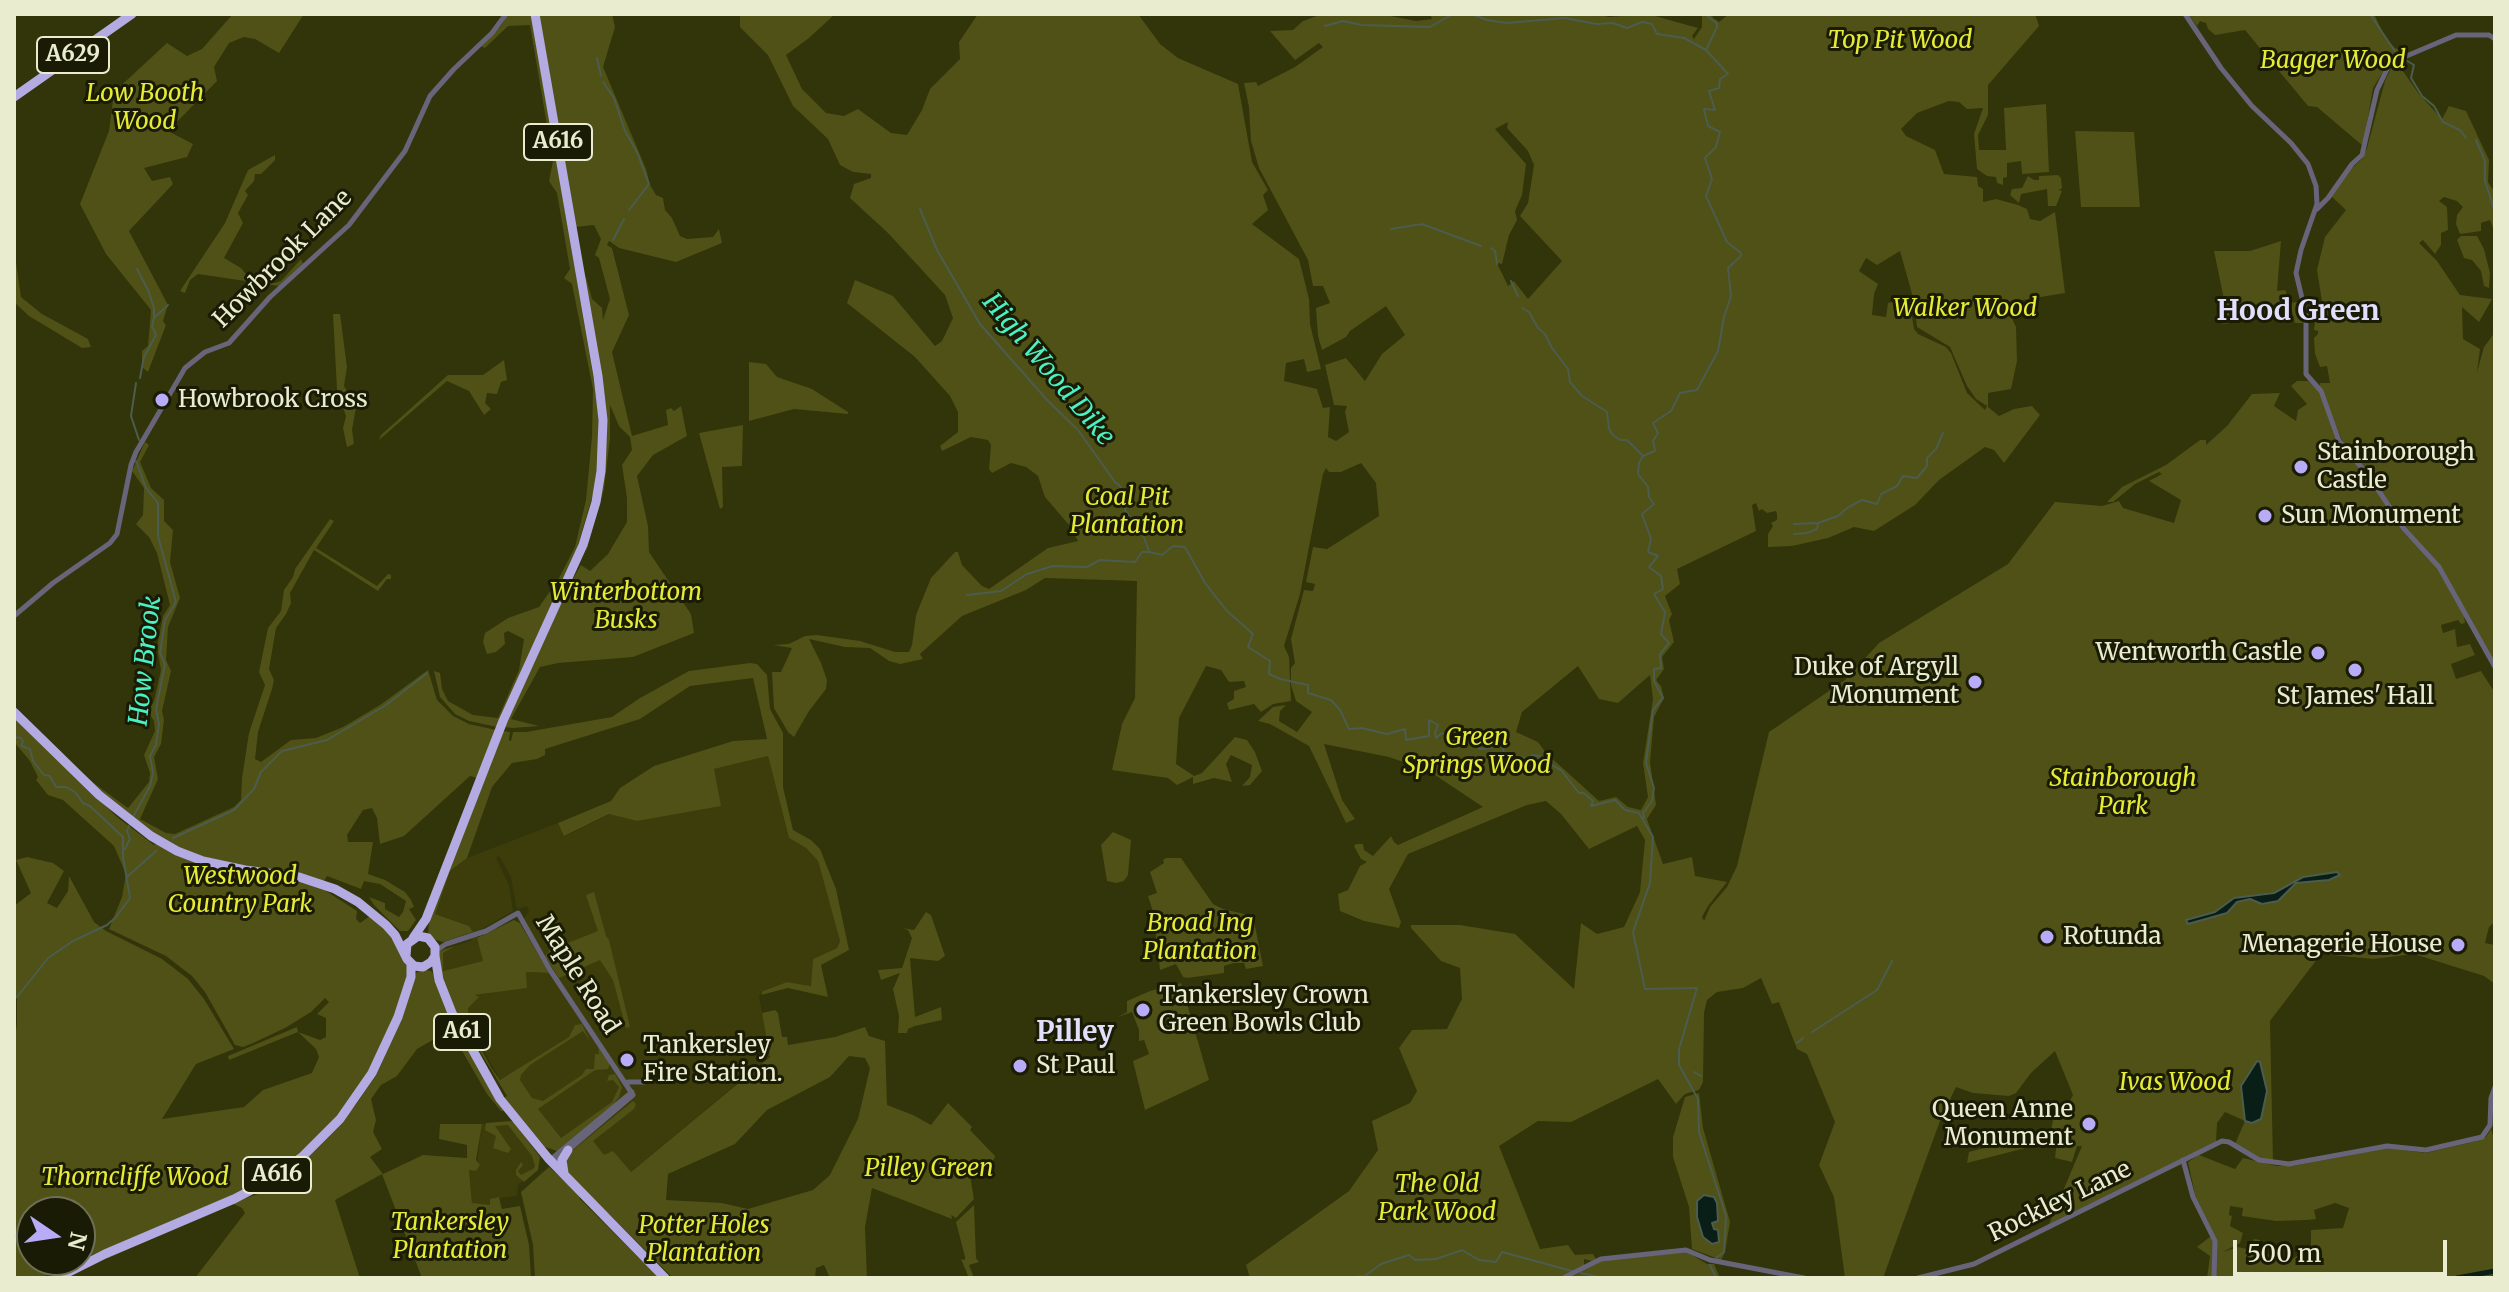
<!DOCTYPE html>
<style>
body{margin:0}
#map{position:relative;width:2509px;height:1292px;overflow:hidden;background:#323409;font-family:Merriweather,serif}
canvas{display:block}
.frame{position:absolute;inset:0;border:16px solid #e9eccf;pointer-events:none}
.north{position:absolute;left:16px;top:1196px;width:80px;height:80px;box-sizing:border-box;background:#1a1b05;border:2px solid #6d6f56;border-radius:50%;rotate:103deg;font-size:22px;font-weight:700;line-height:32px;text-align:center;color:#e9eccf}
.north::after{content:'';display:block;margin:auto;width:28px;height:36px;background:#b8abf7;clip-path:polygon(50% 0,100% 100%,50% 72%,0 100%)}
.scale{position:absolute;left:2233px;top:1240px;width:214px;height:36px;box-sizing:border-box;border:4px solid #e9eccf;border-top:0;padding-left:10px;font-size:24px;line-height:28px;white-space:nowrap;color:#e9eccf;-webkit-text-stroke:6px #1a1b05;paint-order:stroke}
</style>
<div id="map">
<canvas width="2509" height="1292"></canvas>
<div class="frame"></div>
<div class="north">N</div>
<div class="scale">500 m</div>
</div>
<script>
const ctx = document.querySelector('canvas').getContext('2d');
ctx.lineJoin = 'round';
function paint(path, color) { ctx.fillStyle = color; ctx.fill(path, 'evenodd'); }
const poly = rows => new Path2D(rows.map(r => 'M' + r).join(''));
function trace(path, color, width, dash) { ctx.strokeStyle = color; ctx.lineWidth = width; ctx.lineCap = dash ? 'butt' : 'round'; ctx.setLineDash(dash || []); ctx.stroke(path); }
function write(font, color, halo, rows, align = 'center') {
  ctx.font = font + ' Merriweather,serif'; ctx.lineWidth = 6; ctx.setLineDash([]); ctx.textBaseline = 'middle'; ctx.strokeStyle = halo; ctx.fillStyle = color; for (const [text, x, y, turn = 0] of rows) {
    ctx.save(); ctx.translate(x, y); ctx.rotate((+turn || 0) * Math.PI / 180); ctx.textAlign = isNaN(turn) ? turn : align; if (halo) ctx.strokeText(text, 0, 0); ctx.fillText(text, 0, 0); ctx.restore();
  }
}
paint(poly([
 [768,756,789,838,806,848,818,861,840,941,837,948,813,959,812,986,787,982,763,991,759,996,770,1056,614,1186,577,1152,560,1141,508,1075,500,1080,468,1022,468,1008,473,996,527,987,526,972,549,973,524,919,529,911,527,906,519,909,516,906,511,877,499,856,496,858,509,885,513,911,478,931,477,938,484,961,443,971,441,975,441,950,471,941,473,932,469,926,434,914,450,871,467,858,558,823,565,836,610,814,637,821,714,769],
 [512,1121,533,1154,536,1168,518,1185,517,1196,491,1199,491,1205,475,1205,472,1203,469,1169,476,1171,482,1124]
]), '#3c3d0a');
paint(poly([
 [233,14,304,14,279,53,255,39,244,37,229,43,214,67,217,81,168,131,193,144,187,157,144,168,152,181,170,177,173,184,129,231,168,305,163,321,166,325,148,372,142,367,142,351,148,346,151,310,106,254,80,204,109,131,114,92,167,43,187,56,202,49],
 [508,14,531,14,598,404,599,446,597,481,577,548,497,727,469,721,455,714,440,697,434,671,440,673,442,689,448,701,473,715,498,718,519,670,524,639,508,631,504,633,505,644,496,652,487,654,483,642,485,633,508,618,539,607,558,580,575,547,586,500,592,436,593,389,572,284,564,278,570,269,557,193,549,181,553,161,530,25,508,26,485,48,481,46,501,26],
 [539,14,612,14,615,27,603,67,646,169,650,185,656,195,663,198,665,210,672,218,680,236,687,239,713,237,719,229,722,243,676,262,619,248,609,241,607,245,612,248,629,315,612,352,632,436,668,425,666,410,671,408,674,411,681,406,687,436,653,455,637,476,648,526,649,552,691,614,694,633,633,657,558,663,540,667,511,719,539,726,513,728,504,727,558,604,581,565,590,571,608,554,627,522,627,498,622,465,632,450,630,437,619,426,610,405,610,438,604,489,585,556,604,466,583,279,586,277,592,299,602,308,603,320,610,299,599,258,595,255,601,239,594,225,575,227],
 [740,14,835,14,809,38,786,55,802,89,826,113,844,116,858,109,891,133,907,135,922,110,930,89,960,59,959,42,978,14,1138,14,1160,44,1178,58,1238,84,1252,162,1268,190,1263,195,1268,210,1252,224,1299,259,1309,299,1310,324,1321,369,1307,372,1304,359,1286,363,1284,381,1317,389,1323,408,1330,407,1328,437,1336,441,1349,432,1345,412,1347,406,1334,405,1325,365,1346,358,1365,381,1382,354,1405,335,1386,306,1350,331,1346,337,1322,350,1318,336,1316,308,1330,303,1323,286,1313,286,1308,260,1259,168,1251,141,1249,107,1244,83,1256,82,1258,86,1295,67,1323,47,1319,43,1295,60,1270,31,1293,30,1303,21,1322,14,1380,14,1416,21,1432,19,1430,14,1595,14,1609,17,1648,14,1698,28,1692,36,1694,39,1702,27,1702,14,1712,14,1713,18,1719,22,1729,14,2035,14,2039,26,1988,85,1988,115,1978,135,1979,150,2006,150,2004,108,2046,104,2049,172,2022,174,2021,161,2007,163,2007,177,2003,178,2003,185,1997,183,1996,177,1987,176,1977,169,1974,134,1983,108,1967,109,1959,102,1949,101,1917,113,1901,129,1906,136,1935,150,1944,174,1977,177,1978,186,1983,189,1983,202,1996,199,2018,205,2027,209,2030,219,2040,221,2055,212,2065,293,2005,303,2016,327,2017,361,2011,389,1988,393,1988,407,1999,416,2014,409,2032,406,2040,415,2004,463,1994,450,1985,447,1939,480,1915,505,1874,531,1854,527,1828,538,1792,546,1768,547,1768,534,1773,526,1771,523,1777,520,1777,514,1776,511,1767,513,1762,509,1759,511,1756,503,1752,505,1756,531,1677,569,1680,584,1665,596,1672,614,1669,620,1674,642,1662,657,1664,669,1656,680,1661,686,1664,698,1654,717,1650,762,1656,805,1647,819,1663,864,1692,857,1695,876,1727,882,1708,906,1702,917,1704,921,1710,907,1727,887,1737,866,1769,732,1845,680,1879,643,2008,564,2055,502,2102,506,2119,501,2123,508,2174,523,2181,500,2149,481,2162,474,2159,472,2135,484,2113,502,2107,502,2122,487,2166,465,2200,440,2206,440,2206,445,2227,426,2252,394,2280,393,2274,406,2296,421,2298,410,2307,404,2291,386,2297,381,2308,381,2318,389,2338,442,2368,477,2402,531,2438,568,2464,615,2465,623,2461,624,2458,620,2441,625,2443,633,2455,629,2457,647,2470,644,2475,655,2451,664,2456,679,2481,671,2495,693,2495,925,2492,924,2489,927,2485,943,2495,945,2495,984,2484,976,2414,954,2373,959,2321,954,2270,1021,2273,1161,2260,1159,2235,1144,2245,1121,2225,1112,2217,1123,2216,1142,2049,1224,2082,1146,2077,1146,2072,1162,2055,1158,2057,1140,1967,1163,1969,1152,2051,1130,2055,1111,2068,1105,2073,1095,2055,1051,2031,1073,2016,1093,2009,1096,1973,1093,1956,1087,1941,1118,1883,1278,1845,1278,1834,1197,1819,1165,1835,1122,1807,1054,1797,1049,1779,1002,1772,1004,1761,978,1743,988,1717,992,1707,1000,1704,1013,1703,1082,1699,1090,1685,1094,1676,1104,1658,1079,1571,1122,1538,1121,1499,1146,1540,1249,1568,1245,1575,1255,1593,1254,1596,1259,1592,1261,1584,1259,1584,1265,1557,1278,1250,1278,1246,1265,1349,1191,1378,1150,1372,1121,1410,1103,1417,1091,1399,1048,1412,1030,1447,1029,1462,999,1460,968,1441,961,1411,928,1411,925,1460,925,1515,934,1574,989,1581,923,1597,934,1624,927,1640,892,1645,840,1637,826,1589,849,1561,814,1546,801,1527,805,1408,854,1389,889,1401,922,1399,928,1364,921,1340,911,1338,894,1348,890,1360,866,1367,862,1361,859,1354,846,1356,844,1363,844,1364,850,1373,856,1391,836,1394,842,1398,845,1483,807,1429,771,1389,757,1324,744,1342,800,1355,819,1346,823,1309,746,1270,724,1258,721,1273,707,1286,705,1280,711,1279,721,1297,732,1312,712,1296,701,1291,685,1291,668,1295,663,1291,639,1304,590,1313,591,1315,584,1306,582,1313,547,1327,549,1379,516,1376,483,1361,463,1341,472,1329,472,1326,468,1323,474,1300,594,1284,646,1289,657,1291,701,1273,704,1261,712,1254,704,1229,710,1227,703,1234,699,1234,691,1246,687,1244,681,1229,682,1221,670,1206,666,1179,718,1176,764,1194,776,1202,773,1235,737,1247,740,1255,752,1262,771,1250,785,1242,786,1250,777,1252,765,1231,755,1226,764,1232,782,1214,778,1193,784,1193,777,1177,785,1168,778,1112,770,1122,724,1135,698,1137,581,1045,578,1026,590,962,616,920,654,923,659,900,664,889,661,870,648,845,647,809,639,821,663,827,680,826,689,809,711,794,737,788,732,774,708,772,672,781,672,792,648,773,645,789,644,805,636,817,635,860,641,895,652,909,652,912,645,916,615,931,578,955,552,958,552,962,565,982,586,989,589,1048,548,1078,541,1069,525,1045,497,1038,476,1026,467,1011,463,992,473,989,469,991,445,988,440,971,437,942,451,940,446,958,432,958,412,950,396,915,357,847,303,855,280,893,296,935,346,942,341,953,318,945,295,888,233,850,198,854,184,871,178,871,174,853,172,840,165,828,139,793,106,768,55,740,27],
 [1508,122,1507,128,1528,151,1534,165,1528,203,1520,216,1562,261,1528,299,1514,281,1508,286,1497,263,1502,264,1509,235,1517,220,1515,211,1522,195,1526,164,1495,129],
 [1900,251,1914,301,1917,327,1950,347,1967,386,1976,399,1987,406,1985,410,1967,393,1951,353,1946,347,1918,334,1914,329,1909,298,1888,303,1886,317,1872,315,1874,294,1878,284,1859,271,1866,258,1877,265],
 [1578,666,1599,699,1618,703,1650,675,1653,699,1643,763,1648,797,1641,810,1628,807,1616,797,1599,801,1546,753,1538,742,1516,732,1522,712],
 [2260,1063,2265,1105,2245,1121,2241,1086],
 [2188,14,2374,14,2385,37,2395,48,2407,53,2389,62,2373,88,2363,146,2317,107,2308,106,2245,30,2215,35,2208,29,2206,23,2200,21,2197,26],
 [2398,64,2419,94,2442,119,2449,106,2466,111,2489,160,2488,182,2495,193,2495,233,2490,220,2481,223,2481,231,2460,234,2456,224,2457,215,2463,207,2457,201,2444,197,2439,201,2447,207,2448,230,2441,233,2441,245,2435,254,2423,240,2419,243,2437,261,2460,295,2492,299,2479,322,2462,307,2463,339,2480,349,2477,372,2484,347,2495,332,2495,664,2440,566,2404,527,2372,475,2343,443,2320,386,2320,383,2330,383,2327,366,2320,367,2315,354,2314,338,2318,334,2318,331,2314,330,2315,322,2323,322,2324,314,2317,270,2325,237,2346,210,2331,196,2353,167,2362,159,2367,148,2385,81,2392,66],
 [2075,131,2134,132,2140,207,2081,207],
 [275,155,275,160,261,174,255,174,254,181,245,191,248,195,238,213,243,223,224,258,241,268,249,278,275,283,281,281,301,259,303,264,279,286,198,274,190,280,185,293,180,291,225,223,248,170],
 [2058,175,2061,178,2062,188,2059,190,2062,191,2056,206,2048,206,2047,189,2021,194,2019,203,2010,195,2012,189,2022,188,2028,176,2034,180,2039,180,2039,176],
 [2461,236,2477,236,2484,249,2490,273,2489,288,2484,286,2481,271,2472,260,2464,258,2457,240],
 [2281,241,2277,291,2285,290,2291,303,2301,301,2303,323,2295,323,2291,308,2276,313,2264,321,2261,322,2257,317,2253,322,2249,320,2223,324,2222,320,2228,319,2214,251,2250,251],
 [14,249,21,297,42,314,88,339,91,347,82,348,29,316,14,302],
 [333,314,340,314,347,367,344,386,356,407,352,430,354,444,347,447,343,428,346,416,337,390],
 [504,360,507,380,501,382,497,394,487,393,485,403,491,409,484,415,469,391,447,381,379,440,381,435,448,375,483,375],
 [749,362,766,364,777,377,812,389,848,412,848,414,794,409,749,421],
 [743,425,742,466,722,467,723,507,720,509,699,433],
 [145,442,149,445,140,462,151,488,164,500,164,521,173,530,170,562,180,598,168,627,166,660,171,671,162,711,164,720,161,744,154,757,158,779,140,819,166,833,175,834,234,807,241,800,242,778,249,733,265,685,259,672,268,628,281,611,284,590,293,577,295,569,330,519,334,521,316,548,377,586,388,574,391,575,391,579,387,579,378,591,314,550,290,593,291,603,286,614,276,628,269,669,274,680,272,689,258,732,255,759,261,762,291,740,316,738,343,727,380,705,428,670,437,700,453,716,469,724,496,730,477,778,470,776,404,836,380,844,377,818,372,808,363,810,347,835,348,842,373,842,368,874,385,880,405,892,411,900,414,907,409,909,416,920,408,931,400,931,374,905,369,897,385,903,385,909,399,917,403,912,406,901,380,884,364,881,361,889,327,876,320,887,357,911,356,919,360,923,370,916,391,936,410,970,399,1006,365,1082,316,1141,265,1181,80,1260,80,1212,32,1212,32,1260,79,1260,53,1271,42,1278,14,1278,14,1044,17,1024,17,998,14,1001,14,906,31,893,16,860,27,857,53,863,64,871,47,903,57,908,68,891,69,876,94,922,106,931,162,959,188,979,204,999,234,1049,196,1064,162,1119,244,1107,263,1090,312,1073,319,1057,316,1049,298,1032,229,1060,228,1056,297,1027,298,1032,320,1040,326,1037,326,1018,317,1014,329,1002,325,998,311,1012,285,1028,251,1044,243,1047,235,1045,205,992,192,976,166,956,109,929,122,897,126,874,114,846,63,800,48,795,36,780,38,777,30,761,14,742,14,718,117,817,154,845,159,840,137,824,80,773,128,808,149,782,150,773,144,755,155,731,154,721,148,712,154,701,161,670,157,647,163,616,170,605,157,553,149,537,136,524,143,515,144,488,132,471],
 [750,663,757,664,767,675,770,709,783,733,783,787,793,830,811,840,820,849,836,889,849,950,821,965,828,997,788,988,761,995,763,991,787,982,811,986,813,959,837,948,840,941,818,861,806,848,789,838,768,756,714,769,721,806,637,821,609,814,564,836,558,823,611,801,620,788,654,766,733,741,767,739,753,678,690,686,640,719,545,749,545,755,537,759,512,763,492,787,467,858,450,871,435,914,469,926,473,932,443,942,433,939,428,934,429,922,441,887,503,731,510,732,509,740,511,741,513,732,526,732,612,717,640,698,689,671],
 [1113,832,1131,840,1128,875,1124,881,1116,883,1107,881,1101,845],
 [1166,858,1181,858,1213,904,1223,909,1253,916,1263,966,1246,969,1244,963,1234,963,1224,966,1224,973,1187,978,1183,977,1176,964,1160,970,1155,928,1158,927,1148,896,1157,893,1150,872,1164,863,1163,860],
 [594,892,606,936,609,940,630,1027,626,1028,613,980,600,960,559,978,545,956,550,950,598,931,586,895],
 [926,912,931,915,945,956,938,961,910,958,915,1017,941,1007,942,1020,915,1026,908,1029,907,1033,898,1033,899,1016,893,989,900,973,881,980,878,970,902,968,912,938,908,930,902,928,914,930],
 [514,920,520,923,549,973,526,972,527,988,475,995,479,997,468,1008,468,1022,471,1029,475,1030,477,1034,474,1036,492,1069,500,1080,569,1037,575,1025,582,1024,590,1041,583,1031,530,1065,521,1075,520,1080,532,1098,543,1101,582,1075,586,1069,594,1069,595,1054,599,1054,598,1048,610,1063,608,1069,595,1070,538,1109,561,1138,612,1102,619,1087,613,1080,607,1081,609,1075,615,1074,622,1087,619,1097,613,1105,560,1152,542,1146,503,1099,507,1096,450,1002,441,975,438,955,440,951,455,946,443,953,443,971,483,961,477,938],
 [423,969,431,971,435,976,511,1118,504,1111,501,1111,487,1094,450,1030,417,1049,397,1076,381,1085,371,1099,376,1120,373,1132,382,1149,370,1157,383,1174,423,1155,467,1158,467,1145,439,1139,440,1124,482,1124,476,1160,480,1165,476,1171,469,1170,472,1203,490,1205,490,1199,499,1197,502,1209,520,1206,529,1245,531,1278,422,1278,382,1174,335,1200,360,1278,195,1278,245,1213,242,1208,232,1203,261,1193,277,1183,317,1148,355,1106,377,1074,396,1031,416,973],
 [1181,983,1209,1080,1145,1110,1133,1061,1149,1054,1144,1040,1139,1041,1139,1030,1132,1012,1118,1017,1127,1012,1127,1001,1150,991],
 [775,1010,778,1013,782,1037,787,1037,788,1045,835,1037,865,1027,869,1036,885,1041,887,1105,913,1115,931,1125,948,1103,972,1127,970,1130,995,1156,991,1167,980,1171,979,1167,969,1169,974,1199,956,1218,951,1215,952,1219,872,1188,865,1227,867,1278,830,1278,824,1265,816,1268,815,1278,673,1278,571,1176,566,1170,567,1155,633,1101,636,1104,634,1109,593,1141,604,1155,613,1151,631,1172,770,1057,762,1013],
 [849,1056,865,1058,870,1068,858,1119,830,1175,813,1190,748,1209,722,1203,666,1200,668,1174,735,1144,767,1110,830,1077],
 [1699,1093,1703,1128,1730,1222,1725,1252,1721,1260,1692,1249,1689,1207,1673,1157,1673,1137,1685,1097],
 [510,1121,514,1122,540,1157,538,1170,524,1182,516,1175,516,1170,521,1162,523,1165,518,1171,521,1175,533,1169,535,1166,532,1156,508,1125,495,1126,511,1149,508,1153,493,1148,496,1136,485,1130,486,1123],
 [2491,1129,2495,1142,2495,1275,2480,1278,2207,1278,2210,1256,2197,1247,2211,1236,2196,1199,2188,1162,2199,1155,2235,1169,2243,1158,2277,1166,2293,1166,2387,1148,2426,1153,2476,1141,2486,1137],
 [2335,1203,2349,1208,2343,1228,2311,1230,2311,1247,2292,1259,2276,1258,2262,1252,2260,1240,2254,1239,2251,1250,2238,1247,2223,1252,2240,1243,2243,1233,2230,1226,2232,1216,2229,1215,2230,1206,2243,1208,2242,1216,2276,1221,2306,1220,2316,1219,2314,1210],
 [549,1167,579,1194,580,1199,638,1257,662,1278,535,1278,533,1245,521,1192],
 [974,1205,976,1258,979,1262,969,1265,974,1278,969,1278,961,1259,965,1260,965,1257,956,1222],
 [1687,1252,1707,1264,1714,1264,1720,1278,1570,1278,1601,1261]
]), '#4f5116');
const water = poly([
 [2337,872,2340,875,2329,880,2296,883,2278,901,2262,904,2250,899,2237,902,2227,913,2188,924,2186,920,2215,912,2234,898,2274,893,2303,877,2337,872],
 [2257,1061,2260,1062,2267,1091,2261,1119,2252,1123,2245,1121,2241,1086,2257,1061],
 [1704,1195,1714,1197,1717,1203,1718,1221,1712,1223,1714,1229,1718,1230,1719,1242,1712,1244,1703,1237,1697,1217,1697,1201,1704,1195]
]);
paint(water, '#081e17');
trace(water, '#4c5c4e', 2);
trace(poly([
 [2370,14,2398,56],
 [1325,26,1343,21,1362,25,1430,27,1453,14,1471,14,1487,20,1507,23,1564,18,1597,24,1613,23,1627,28,1642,22,1652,24,1657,34,1684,38,1706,50],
 [597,58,601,76],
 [2404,59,2414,65,2411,78,2422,96,2434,106,2443,122,2460,130,2466,138],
 [603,82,614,98,625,131,637,152,649,184,629,210],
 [2476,140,2485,161,2485,181,2495,212],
 [920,209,937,250,980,324,1048,401,1078,430,1115,482,1120,486,1127,500,1125,510,1143,535,1149,551],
 [1391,229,1422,224,1481,246],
 [613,240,624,219],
 [1491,248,1495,251,1497,264],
 [137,269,148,290,154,308,154,316],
 [1511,281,1518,296],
 [1522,308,1529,312,1538,328,1545,334,1552,348,1568,369,1570,382,1582,396,1607,412,1609,429,1613,435,1620,440,1627,440,1643,456],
 [140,378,144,357,156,335,152,326,154,318,168,305],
 [136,383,131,416,139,440],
 [1794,524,1818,523,1838,516,1847,508,1862,500,1877,504,1881,494,1897,486,1903,476,1917,478,1927,466,1927,458,1936,449,1943,433],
 [1794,534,1807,533,1817,529,1818,524],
 [1149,552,1162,555,1173,546,1185,547,1205,583,1227,611,1253,634,1248,647,1270,661,1269,674,1280,679,1308,685,1308,693,1331,700,1340,710,1349,729,1362,728,1387,734,1405,729,1406,740,1429,736,1429,720,1438,725,1435,733,1436,738,1442,733,1456,741,1462,737,1463,743,1467,742,1481,749,1502,746,1506,759,1515,761,1521,757,1527,759,1532,755,1540,756,1538,762,1542,765,1548,763,1561,770,1579,793,1584,793,1593,801,1591,806,1615,800,1625,810,1639,813,1653,837,1650,883,1633,932,1645,989,1697,988,1679,1049,1679,1065,1698,1099,1699,1132,1726,1216,1724,1252,1716,1258],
 [967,595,1001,591,1027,574,1053,566,1087,567,1100,560,1135,562,1142,552,1148,552],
 [14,737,21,738,23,742,21,746,30,749,33,761,44,775,50,776,56,787,66,787,75,792,83,803,90,806,123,837,123,857,130,898,116,917,107,925,73,941,48,958,17,997],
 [133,817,150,786,153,773,150,756,156,745,159,724,156,709,165,664,160,653,165,620,176,602,158,536,158,503,146,488,136,461],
 [1644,818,1643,813,1652,801,1654,788,1646,763,1653,710,1663,698,1654,681,1654,669,1661,668,1660,654,1669,643,1661,634,1665,612,1654,594,1663,589,1661,576,1649,567,1658,556,1648,552,1651,539,1642,514,1654,504,1649,497,1648,487,1638,474,1639,463,1643,456,1655,451,1653,441,1658,433,1653,423,1671,411,1680,393,1697,390,1718,351,1724,317,1731,296,1728,268,1741,256,1741,253,1727,242,1706,196,1712,179,1705,158,1716,147,1720,132,1708,126,1704,109,1715,110,1709,91,1719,88,1720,79,1728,74,1706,50,1717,27,1717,23,1708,17,1708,14],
 [173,838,234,810,254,789,261,772,282,751,327,740,386,705,427,673],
 [125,849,130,839,127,831,129,826],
 [128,876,156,851],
 [1812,1032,1877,990,1892,961],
 [1797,1043,1803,1038],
 [1694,1072,1701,1076],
 [1710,1265,1716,1278],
 [1581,1273,1603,1278],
 [1341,1278,1365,1276,1381,1264,1409,1255,1415,1260,1436,1259,1462,1250,1479,1260,1496,1262,1502,1252,1572,1271]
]), '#4c5c4e', 2);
trace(poly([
 [2457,1278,2495,1271]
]), '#081e17', 5);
trace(poly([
 [2185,14,2221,68,2252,106,2291,143,2308,164,2316,186,2317,204,2301,250,2296,273,2306,315,2306,374,2321,391,2339,441,2369,476,2404,529,2439,567,2495,667],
 [2317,209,2328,198,2352,164,2362,155,2377,90,2390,63,2456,35,2489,35,2495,39],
 [14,616,53,583,110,543,117,534,131,465,136,452,185,368,205,352,229,343,270,297,349,225,405,151,430,96,454,69,492,33,506,14],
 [437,950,446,944,486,931,518,913,550,970,633,1095],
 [628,1082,644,1082],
 [550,1160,632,1092],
 [2183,1160,2193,1197,2215,1241,2214,1278],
 [553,1163,633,1095],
 [1563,1278,1601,1259,1686,1250,1710,1260,1804,1278],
 [1918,1278,1974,1264,2222,1141,2229,1142,2259,1160,2289,1164,2387,1146,2426,1150,2482,1137,2490,1125,2491,1098,2495,1087]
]), '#68657b', 5);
trace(poly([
 [14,97,132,14],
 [14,712,99,795,151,836,177,851,203,861,245,870,299,877,335,889,358,902,386,925,395,935,407,959,414,966,423,967,431,962,435,956,435,947,428,938,418,936,407,944,406,956],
 [413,938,426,919,503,721,583,545,596,502,601,471,603,420,598,376,535,14],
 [435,956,439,980,452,1013,500,1099,548,1158,665,1278],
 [564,1173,562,1160,568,1150],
 [57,1278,105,1254,234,1199,263,1184,302,1157,340,1119,372,1073,398,1017,411,977,411,964]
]), '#b3abe1', 9);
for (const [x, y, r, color] of [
 [162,400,8,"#b8abf7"],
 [2301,467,8,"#b8abf7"],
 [2265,516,8,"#b8abf7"],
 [2318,653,8,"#b8abf7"],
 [2355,670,8,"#b8abf7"],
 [1975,682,8,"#b8abf7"],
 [2047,937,8,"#b8abf7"],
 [2458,945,8,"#b8abf7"],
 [1143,1010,8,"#b8abf7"],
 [627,1060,8,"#b8abf7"],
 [1020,1066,8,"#b8abf7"],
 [2089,1124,8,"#b8abf7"]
]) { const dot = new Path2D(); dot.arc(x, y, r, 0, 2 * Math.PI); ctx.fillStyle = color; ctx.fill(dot); trace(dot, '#1a1b05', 3); }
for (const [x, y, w] of [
 [73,55,72],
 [558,142,68],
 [462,1032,56],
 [277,1175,68]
]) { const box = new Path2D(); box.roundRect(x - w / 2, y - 18, w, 36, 6); ctx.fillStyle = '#1a1b05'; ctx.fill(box); trace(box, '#e9eccf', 2); }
write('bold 22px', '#e9eccf', null, [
 ["A629",73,55],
 ["A616",558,142],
 ["A61",462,1032],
 ["A616",277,1175]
]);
write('italic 24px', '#e6eb37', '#1a1b05', [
 ["Top Pit Wood",1900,41],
 ["Bagger Wood",2333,61],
 ["Low Booth",145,94],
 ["Wood",145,122],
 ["Walker Wood",1965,309],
 ["Coal Pit",1127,498],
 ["Plantation",1127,526],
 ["Winterbottom",626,593],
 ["Busks",626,621],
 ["Green",1477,738],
 ["Springs Wood",1477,766],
 ["Stainborough",2123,779],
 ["Park",2123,807],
 ["Westwood",240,877],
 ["Country Park",240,905],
 ["Broad Ing",1200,924],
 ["Plantation",1200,952],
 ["Ivas Wood",2175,1083],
 ["Pilley Green",929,1169],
 ["Thorncliffe Wood",135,1178],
 ["The Old",1437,1185],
 ["Park Wood",1437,1213],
 ["Tankersley",450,1223],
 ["Plantation",450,1251],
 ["Potter Holes",704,1226],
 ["Plantation",704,1254]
]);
write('24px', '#e9eccf', '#1a1b05', [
 ["Howbrook Lane",283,259,-45],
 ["Maple Road",577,975,58],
 ["Rockley Lane",2060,1202,-26]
]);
write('24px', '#e9eccf', '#1a1b05', [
 ["Howbrook Cross",178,400],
 ["Stainborough",2317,453],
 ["Castle",2317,481],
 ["Sun Monument",2281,516],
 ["Wentworth Castle",2302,653,"right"],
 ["Duke of Argyll",1959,668,"right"],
 ["Monument",1959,696,"right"],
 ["St James' Hall",2355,697,"center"],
 ["Rotunda",2063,937],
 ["Menagerie House",2442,945,"right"],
 ["Tankersley Crown",1159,996],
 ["Green Bowls Club",1159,1024],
 ["Tankersley",643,1046],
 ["Fire Station.",643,1074],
 ["St Paul",1036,1066],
 ["Queen Anne",2073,1110,"right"],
 ["Monument",2073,1138,"right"]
], 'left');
write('italic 26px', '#4bf0c4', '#1a1b05', [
 ["High Wood Dike",1048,370,50],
 ["How Brook",146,661,-84]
]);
write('bold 28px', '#e2dffc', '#1a1b05', [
 ["Hood Green",2298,312],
 ["Pilley",1075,1033]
]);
</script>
